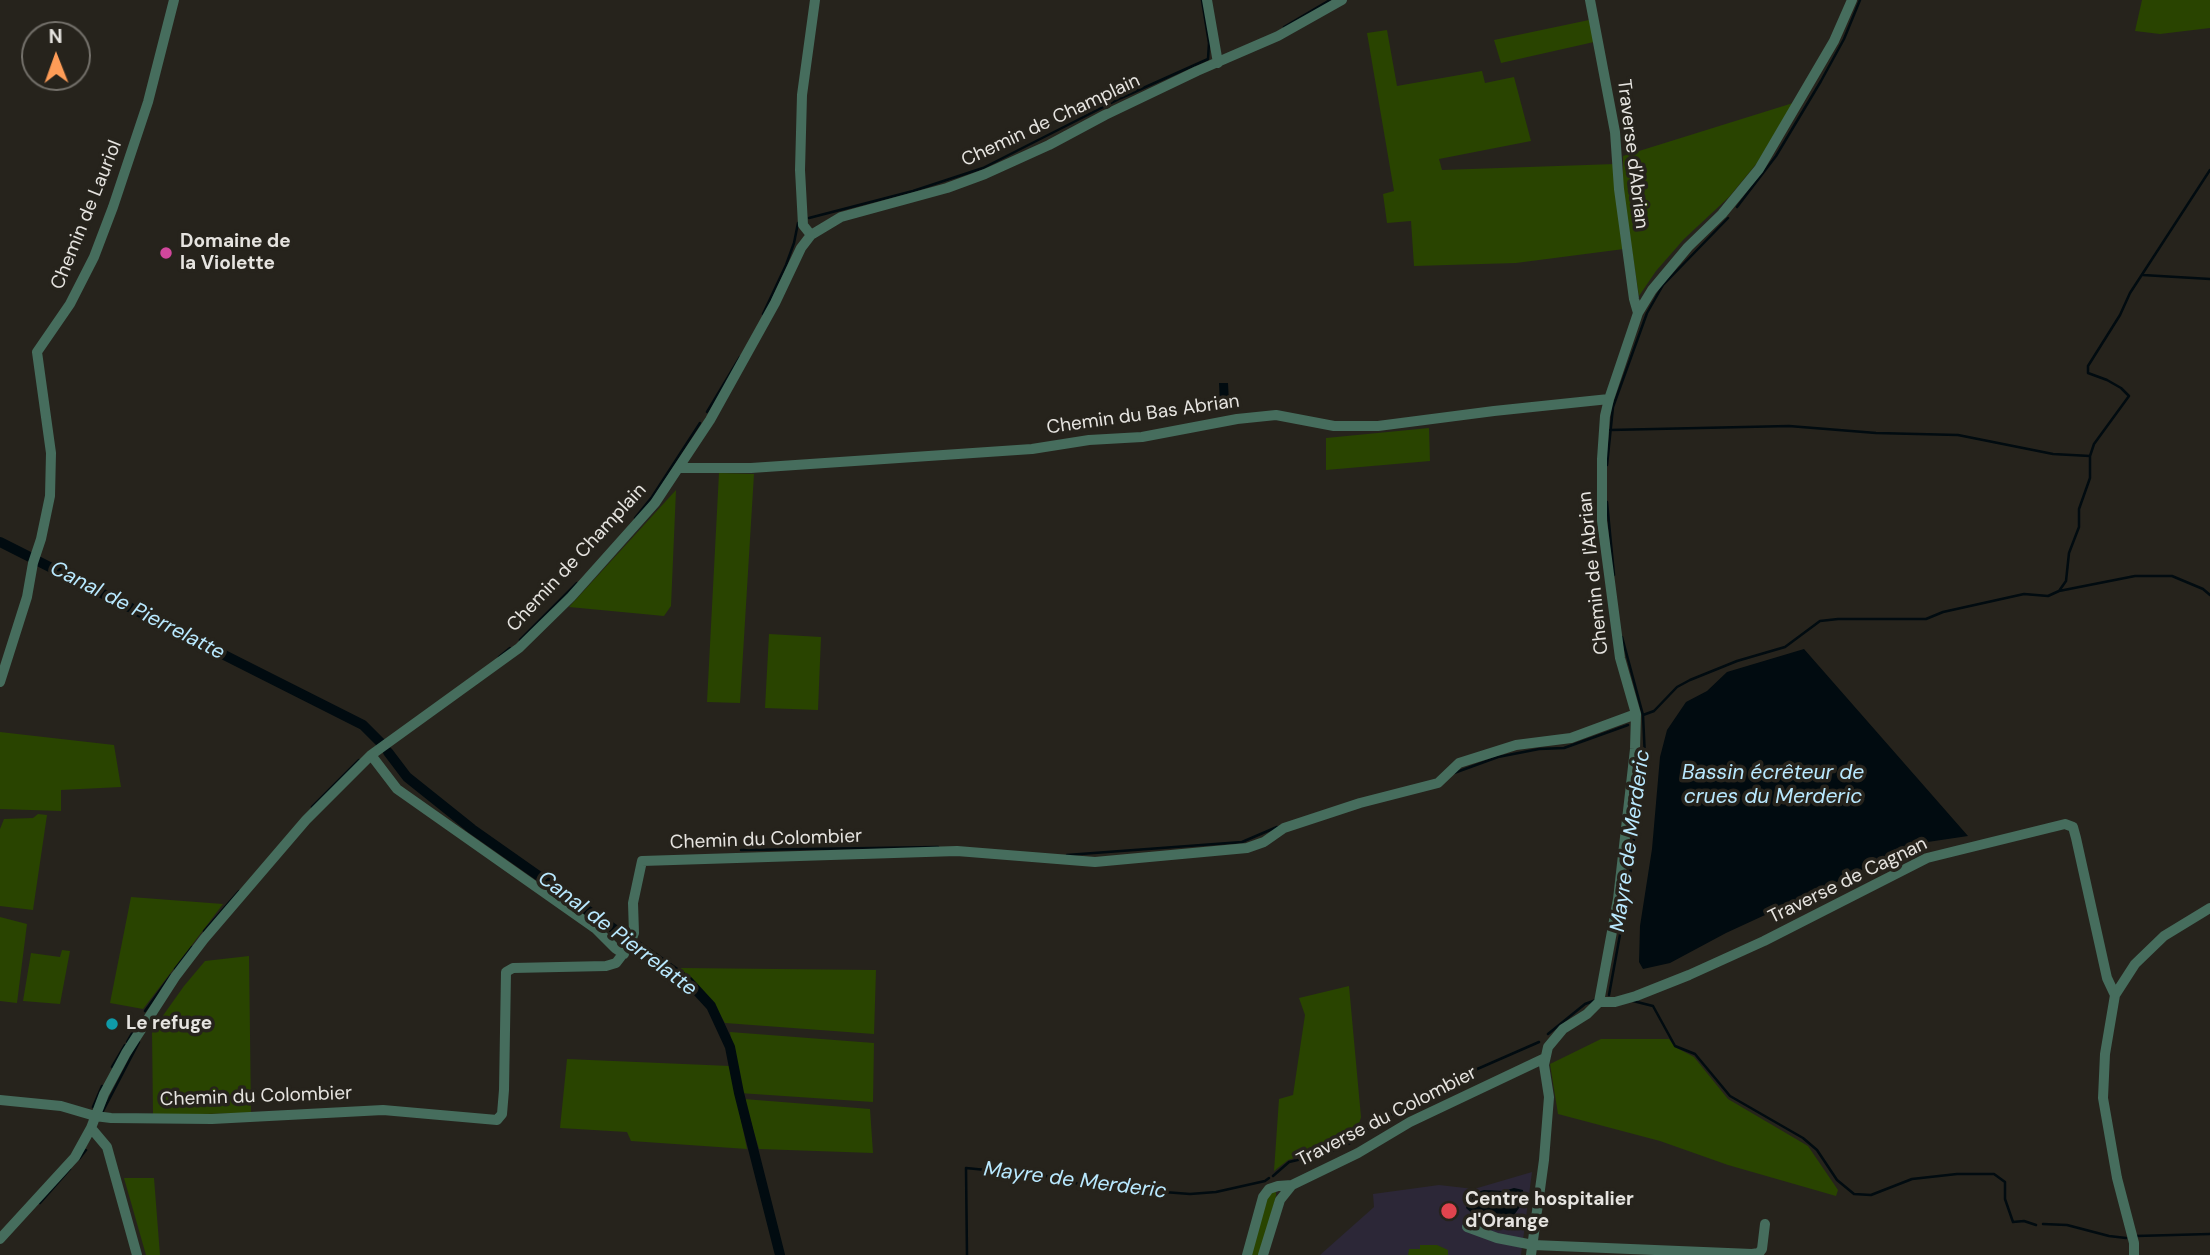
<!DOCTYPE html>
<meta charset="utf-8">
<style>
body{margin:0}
#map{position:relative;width:2210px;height:1255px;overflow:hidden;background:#26231c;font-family:"DM Sans",sans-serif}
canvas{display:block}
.north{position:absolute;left:21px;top:21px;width:70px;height:70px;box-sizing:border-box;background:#26231c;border:2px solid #73706a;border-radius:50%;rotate:359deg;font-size:19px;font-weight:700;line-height:28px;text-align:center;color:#e6e4e0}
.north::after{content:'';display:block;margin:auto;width:24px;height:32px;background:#fe9c57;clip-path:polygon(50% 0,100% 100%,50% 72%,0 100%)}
</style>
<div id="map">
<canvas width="2210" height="1255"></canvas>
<div class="north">N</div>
</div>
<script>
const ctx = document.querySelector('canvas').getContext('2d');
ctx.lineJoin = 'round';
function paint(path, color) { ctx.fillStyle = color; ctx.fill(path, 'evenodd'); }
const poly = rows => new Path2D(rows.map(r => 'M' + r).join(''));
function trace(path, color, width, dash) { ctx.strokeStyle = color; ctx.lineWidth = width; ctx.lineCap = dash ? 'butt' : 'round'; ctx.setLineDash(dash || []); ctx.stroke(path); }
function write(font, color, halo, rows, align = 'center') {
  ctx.font = font + ' "DM Sans",sans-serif'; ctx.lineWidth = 7; ctx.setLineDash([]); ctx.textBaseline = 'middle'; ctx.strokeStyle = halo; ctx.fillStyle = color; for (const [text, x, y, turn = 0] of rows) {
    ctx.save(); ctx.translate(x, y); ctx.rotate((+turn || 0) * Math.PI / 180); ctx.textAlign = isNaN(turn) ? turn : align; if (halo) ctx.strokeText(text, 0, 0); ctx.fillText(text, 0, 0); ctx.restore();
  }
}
paint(poly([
 [1532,1172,1521,1255,1320,1255,1374,1207,1373,1194,1439,1185,1474,1189]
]), '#2c2737');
paint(poly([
 [2142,0,2210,0,2210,28,2160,34,2135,31],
 [1589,20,1594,42,1501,63,1494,40],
 [1387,30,1397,86,1482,71,1485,83,1514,77,1531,141,1439,159,1442,170,1615,164,1624,249,1516,263,1414,266,1411,221,1387,223,1383,194,1394,191,1367,33],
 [1793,103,1757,163,1729,197,1684,239,1656,271,1639,296,1623,192,1623,156],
 [1429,428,1430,461,1326,470,1326,438],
 [719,473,754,474,740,703,707,702],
 [676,490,671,606,664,616,569,607],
 [769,634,821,637,818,710,765,708],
 [0,732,114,745,121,787,61,790,61,811,0,809],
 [38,814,47,815,33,910,0,906,0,829,4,819,33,818],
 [131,897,223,904,143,1009,110,1003],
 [0,917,27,924,17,1003,0,1001],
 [62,950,70,951,60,1004,23,1001,31,953,60,957],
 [249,956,251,1113,153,1115,152,1031,184,986,205,961],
 [680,968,876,970,874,1034,725,1023,713,1003],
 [1349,986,1361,1117,1359,1124,1328,1145,1309,1148,1306,1154,1288,1160,1274,1171,1279,1099,1293,1095,1305,1015,1299,998],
 [730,1032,874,1043,873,1102,739,1093],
 [1601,1039,1669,1039,1675,1047,1694,1057,1728,1099,1808,1146,1838,1190,1836,1196,1728,1165,1660,1141,1558,1114,1550,1064],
 [567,1059,730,1066,747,1149,631,1141,627,1132,560,1128],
 [744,1099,870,1109,873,1153,759,1149],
 [124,1178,154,1178,160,1255,146,1255],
 [1273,1191,1276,1192,1276,1196,1260,1255,1248,1255,1264,1198],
 [1420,1245,1437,1245,1448,1250,1448,1255,1408,1255,1409,1249,1420,1249]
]), '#294400');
paint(poly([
 [1219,383,1228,383,1229,403,1220,404],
 [1804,649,1968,836,1921,843,1726,933,1670,963,1643,969,1639,962,1640,926,1652,849,1660,757,1667,730,1686,702,1707,691,1727,672],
 [1514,1188,1523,1190,1524,1201,1512,1218,1503,1223,1497,1223,1475,1216,1466,1208,1471,1194,1484,1190,1504,1191]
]), '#010b10');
trace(poly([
 [1284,27,1330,0],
 [1737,207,1776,156,1821,81,1844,39,1860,0],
 [809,218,913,191,983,168,1121,98,1208,59,1209,43,1202,0],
 [2143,275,2210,279],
 [763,314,786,265,794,243,798,223],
 [707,412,740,357],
 [1610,430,1789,426,1876,433,1958,435,2053,454,2090,456],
 [1607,465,1613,407,1647,313,1663,285,1728,218],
 [1607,502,1614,575],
 [635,518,652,497,700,423],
 [2059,591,2135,576,2172,576,2203,589,2210,595],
 [1622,637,1643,715],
 [520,640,577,583],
 [499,657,510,648],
 [1454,773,1498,757,1539,749,1564,748,1628,725],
 [312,807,359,760],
 [741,850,938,847],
 [1067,855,1242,842,1277,827],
 [204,931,239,891],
 [175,969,192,947],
 [1609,995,1629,885,1637,810,1645,758,1643,715,1654,711,1677,687,1690,680,1737,661,1785,647,1820,621,1838,619,1926,619,1943,612,2024,594,2048,596,2059,591,2066,581,2069,553,2079,527,2079,509,2090,478,2090,456,2094,444,2129,396,2121,388,2107,380,2088,373,2088,366,2120,315,2130,293,2210,170],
 [1633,1001,1653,1006,1675,1046,1695,1054,1730,1096,1803,1138,1817,1150,1837,1180,1854,1194,1871,1195,1912,1179,1957,1174,1994,1174,2005,1182,2005,1199,2013,1222,2024,1221,2036,1225],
 [145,1011,171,975],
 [1548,1034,1585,1004,1596,1000],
 [127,1042,139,1021],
 [112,1067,125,1045],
 [93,1107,102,1086],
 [103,1111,139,1042],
 [79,1159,86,1150],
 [1273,1176,1289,1162,1327,1153,1350,1143,1376,1122,1420,1101,1443,1084,1539,1042],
 [40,1203,70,1169],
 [2043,1224,2067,1225,2109,1236,2126,1238],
 [2136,1236,2210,1234],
 [967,1255,966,1168,1046,1176,1084,1185,1096,1184,1125,1189,1190,1194,1216,1192,1265,1181,1269,1178]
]), '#010b10', 2.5);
trace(poly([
 [0,542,363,725,381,743],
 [388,752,407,777,472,829,688,981,711,1006,730,1047,739,1093,780,1255]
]), '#010b10', 10);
trace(poly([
 [1207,0,1218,63],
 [1590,0,1615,132,1619,189,1634,299,1638,313],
 [811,235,803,225,800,170,802,95,815,0],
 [679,468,751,468,1032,449,1089,440,1142,437,1237,419,1276,415,1334,426,1378,426,1494,411,1609,399],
 [0,682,27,597,33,563,41,539,50,496,51,453,37,352,70,304,94,257,113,207,148,102,174,0],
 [371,755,397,789,559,903,596,929,615,948,624,954],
 [1599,1002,1618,899,1635,749,1636,714,1620,658,1602,521,1602,459,1605,416,1609,399,1638,313,1652,290,1688,247,1722,214,1759,169,1834,41,1852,0],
 [1599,1002,1615,1002,1636,996,1689,975,1764,941,1927,858,2065,824,2073,827,2076,838,2107,978,2115,995],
 [0,1100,61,1106,95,1116,111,1118,212,1119,383,1110,497,1120,502,1114,504,1090,506,972,513,968,606,966,616,963,629,946,634,933,633,903,642,861,957,851,1095,862,1247,848,1264,842,1284,828,1360,803,1438,783,1459,763,1516,745,1571,738,1636,714],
 [91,1128,107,1147,137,1255],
 [1467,1227,1497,1238,1533,1245,1752,1254,1759,1253,1762,1249,1765,1224],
 [0,1239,75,1157,91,1128,104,1094,126,1053,175,977,204,939,306,820,371,755,519,648,571,597,655,503,710,420,775,303,801,248,811,235,841,217,947,188,985,174,1049,145,1105,115,1197,71,1278,36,1342,0],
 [1247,1255,1263,1197,1269,1189,1278,1186,1292,1185,1358,1153,1410,1122,1545,1058],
 [1263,1255,1280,1200,1292,1185],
 [1531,1255,1544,1160,1549,1097,1544,1065,1548,1047,1563,1029,1587,1014,1599,1002],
 [2134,1255,2134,1243,2117,1178,2103,1098,2105,1054,2115,995,2135,964,2164,936,2210,908]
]), '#466d5d', 10);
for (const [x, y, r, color] of [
 [166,253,7,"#d1479c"],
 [112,1024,7,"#0f9aa8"],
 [1449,1211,9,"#e0444e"]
]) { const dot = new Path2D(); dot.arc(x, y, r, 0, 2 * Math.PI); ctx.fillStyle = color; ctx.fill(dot); trace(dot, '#26231c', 2.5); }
write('19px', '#e6e4e0', '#26231c', [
 ["Chemin de Champlain",1051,121,-25],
 ["Traverse d'Abrian",1632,154,83],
 ["Chemin de Lauriol",87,215,-68],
 ["Chemin du Bas Abrian",1143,415,-8],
 ["Chemin de Champlain",577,558,-47],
 ["Chemin de l'Abrian",1594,573,-96],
 ["Chemin du Colombier",766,840,-2],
 ["Traverse de Cagnan",1848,881,-26],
 ["Chemin du Colombier",256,1097,-2],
 ["Traverse du Colombier",1387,1117,-27]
]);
write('bold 19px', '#e6e4e0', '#26231c', [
 ["Domaine de",180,242],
 ["la Violette",180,264],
 ["Le refuge",126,1024],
 ["Centre hospitalier",1465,1200],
 ["d'Orange",1465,1222]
], 'left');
write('italic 21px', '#b9e9ff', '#26231c', [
 ["Canal de Pierrelatte",137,611,27],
 ["Bassin écrêteur de",1773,773],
 ["crues du Merderic",1773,797],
 ["Mayre de Merderic",1631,841,-82],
 ["Canal de Pierrelatte",617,934,37],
 ["Mayre de Merderic",1075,1181,7]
]);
</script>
